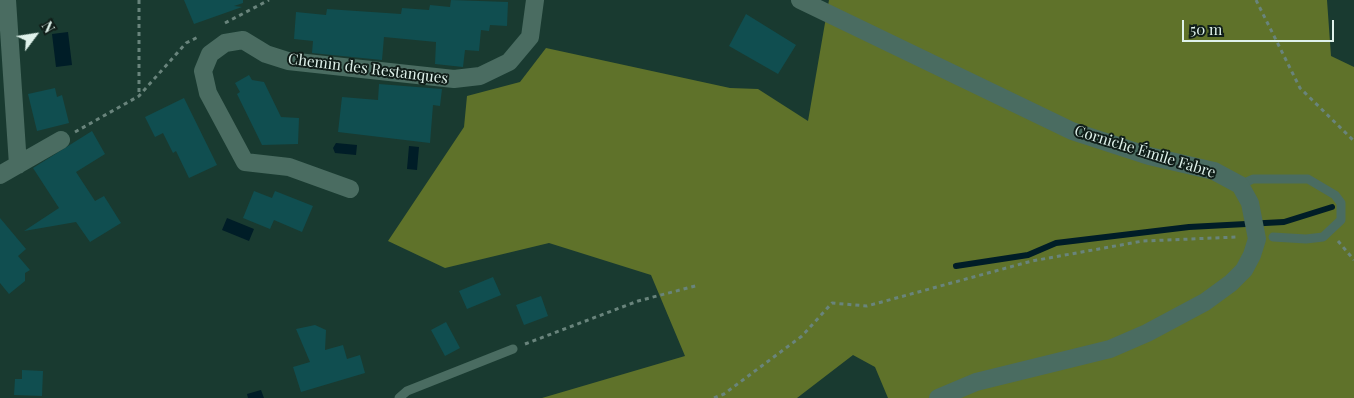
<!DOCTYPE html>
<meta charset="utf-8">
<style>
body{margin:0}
#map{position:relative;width:1354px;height:398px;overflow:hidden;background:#193a30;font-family:"Playfair Display",serif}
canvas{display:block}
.north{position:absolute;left:10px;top:10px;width:50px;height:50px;-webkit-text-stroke:4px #101e19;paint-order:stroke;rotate:59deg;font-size:14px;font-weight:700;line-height:20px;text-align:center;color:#dff2eb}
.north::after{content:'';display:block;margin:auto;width:18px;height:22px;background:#dff2eb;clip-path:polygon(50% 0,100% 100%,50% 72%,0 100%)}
.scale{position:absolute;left:1182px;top:20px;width:152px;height:22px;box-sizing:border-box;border:2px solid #dff2eb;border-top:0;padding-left:6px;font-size:15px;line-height:18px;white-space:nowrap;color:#dff2eb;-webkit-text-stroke:4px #101e19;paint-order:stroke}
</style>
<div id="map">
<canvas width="1354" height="398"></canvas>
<div class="north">N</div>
<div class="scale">50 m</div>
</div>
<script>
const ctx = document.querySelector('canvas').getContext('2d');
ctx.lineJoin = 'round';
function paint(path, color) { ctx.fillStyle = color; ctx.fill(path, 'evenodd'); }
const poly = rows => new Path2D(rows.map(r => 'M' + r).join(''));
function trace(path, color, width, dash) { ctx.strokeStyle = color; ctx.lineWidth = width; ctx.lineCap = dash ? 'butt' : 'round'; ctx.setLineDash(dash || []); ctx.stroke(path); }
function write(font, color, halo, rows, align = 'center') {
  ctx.font = font + ' "Playfair Display",serif'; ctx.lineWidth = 4; ctx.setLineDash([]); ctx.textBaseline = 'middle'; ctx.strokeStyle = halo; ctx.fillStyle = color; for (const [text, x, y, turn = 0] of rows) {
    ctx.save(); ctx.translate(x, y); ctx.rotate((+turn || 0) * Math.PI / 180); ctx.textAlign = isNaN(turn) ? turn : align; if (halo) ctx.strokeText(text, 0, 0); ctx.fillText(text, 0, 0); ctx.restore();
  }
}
paint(poly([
 [829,0,1327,0,1331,56,1354,67,1354,398,888,398,875,367,853,355,797,398,542,398,685,356,651,275,549,243,445,268,388,241,464,127,467,96,520,82,546,48,730,88,758,89,808,121]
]), '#5f722a');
paint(poly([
 [68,32,72,65,56,67,52,34],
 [336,143,357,145,356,155,335,153,333,148],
 [409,146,419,147,417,170,407,169],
 [227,218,254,229,249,241,222,230],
 [261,390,264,398,248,398,247,394]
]), '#001d27');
trace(poly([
 [956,266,1028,255,1056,243,1189,227,1284,222,1332,207]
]), '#001d27', 6);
paint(poly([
 [184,0,243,0,243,3,234,6,242,7,194,24],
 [451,0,508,2,507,26,490,25,489,31,481,30,479,51,465,50,463,67,435,64,436,42,384,37,382,60,312,53,313,41,294,39,296,12,326,15,327,9,401,14,402,8,429,10,430,5,450,7],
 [746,14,796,45,778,74,729,46],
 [249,75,252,80,264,82,281,117,299,118,298,144,262,145,237,94,240,92,235,83],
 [379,84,442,89,440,106,433,105,430,143,338,132,342,97,378,100],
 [55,88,57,97,62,95,69,123,37,131,28,94],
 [184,98,217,165,189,178,176,151,173,153,163,133,155,137,145,117],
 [92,131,105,154,76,172,95,201,104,196,121,223,90,242,76,222,24,231,59,208,33,168],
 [254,191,272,198,275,191,313,206,302,232,274,220,270,229,243,218],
 [0,218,26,249,18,256,30,270,25,273,25,281,9,294,0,283],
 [493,277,501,295,467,309,459,291],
 [541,296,548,316,524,325,516,305],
 [446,322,460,348,445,356,431,330],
 [315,325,326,330,325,350,343,345,347,359,360,355,365,373,301,392,293,367,310,362,296,329],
 [22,370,43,371,42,396,14,395,15,379,22,379]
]), '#104e50');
trace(poly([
 [139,0,139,96],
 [1256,0,1300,88,1354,141],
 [225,23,269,0],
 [75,132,139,96,186,43,200,36],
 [1338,241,1354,260],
 [525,344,638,301,699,285],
 [714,398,724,394,802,336,832,303,867,306,1032,261,1143,241,1238,237]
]), '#69847c', 3, [4, 4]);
trace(poly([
 [1240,185,1253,179,1308,179,1335,195,1341,203,1341,220,1323,237,1306,239,1273,237],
 [399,398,407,391,513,349]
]), '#4a6c61', 9);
trace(poly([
 [7,0,18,165],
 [800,0,1072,131,1149,156,1214,171,1240,185,1250,203,1257,239,1252,255,1244,270,1231,283,1205,302,1147,333,1110,349,976,382,938,398],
 [0,175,61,140],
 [350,189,289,167,245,162,208,93,203,71,210,54,225,43,243,40,266,54,288,61,454,79,480,76,509,62,530,37,535,0]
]), '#4a6c61', 18);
write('15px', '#dff2eb', '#101e19', [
 ["Chemin des Restanques",368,69,7],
 ["Corniche Émile Fabre",1145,152,17]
]);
</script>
